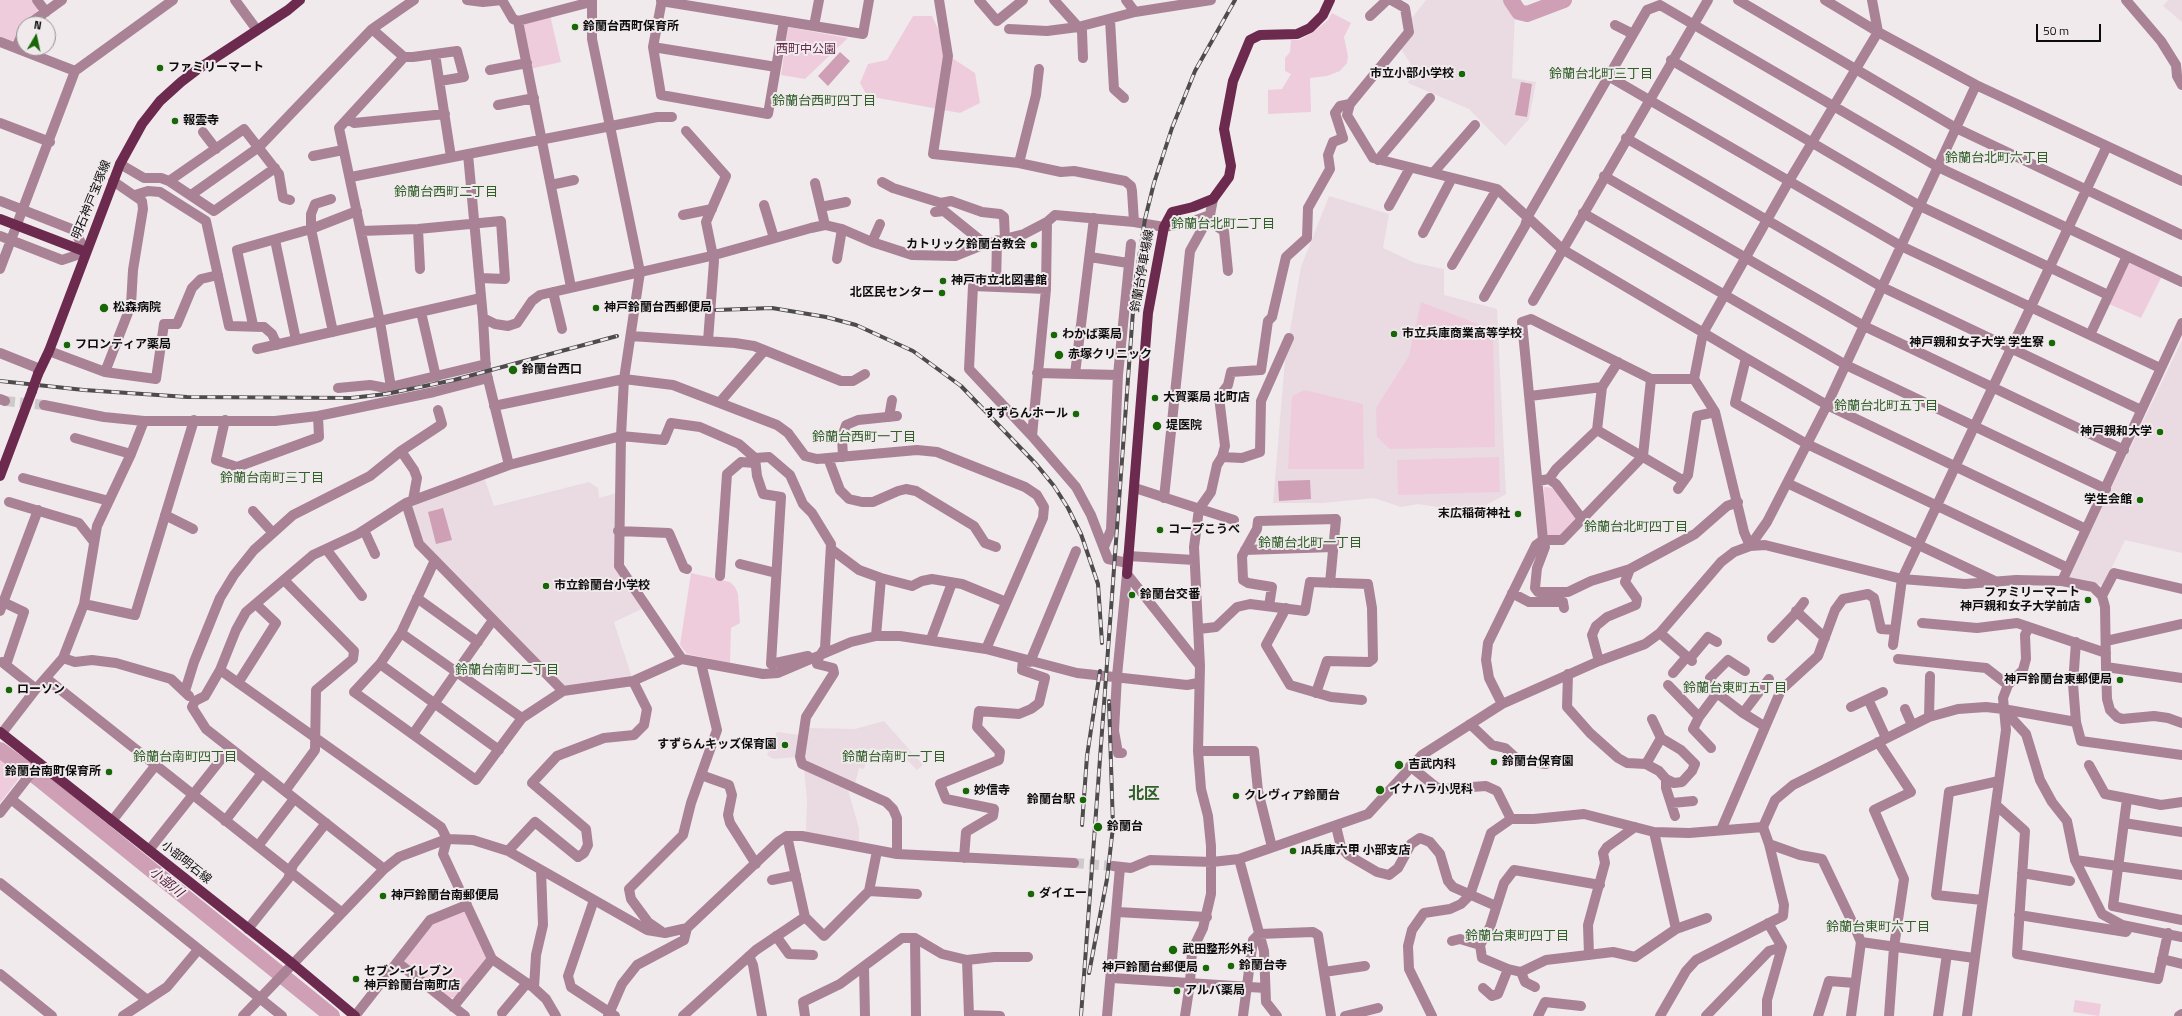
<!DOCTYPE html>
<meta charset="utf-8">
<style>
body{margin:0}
#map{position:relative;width:2182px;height:1016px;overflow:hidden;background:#f0eaed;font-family:"Titillium Web",sans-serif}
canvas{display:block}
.north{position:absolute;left:16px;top:16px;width:40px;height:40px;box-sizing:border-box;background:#f0eaed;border:1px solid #959193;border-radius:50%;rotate:9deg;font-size:11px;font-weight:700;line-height:16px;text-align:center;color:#0d0c0d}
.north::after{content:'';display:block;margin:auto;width:14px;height:18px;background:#186706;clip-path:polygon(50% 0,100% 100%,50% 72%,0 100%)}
.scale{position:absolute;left:2036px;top:24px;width:65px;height:18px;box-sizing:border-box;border:2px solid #0d0c0d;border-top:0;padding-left:5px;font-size:12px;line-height:14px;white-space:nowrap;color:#0d0c0d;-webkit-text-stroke:3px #f0eaed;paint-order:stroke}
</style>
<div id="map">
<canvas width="2182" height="1016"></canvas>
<div class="north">N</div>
<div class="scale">50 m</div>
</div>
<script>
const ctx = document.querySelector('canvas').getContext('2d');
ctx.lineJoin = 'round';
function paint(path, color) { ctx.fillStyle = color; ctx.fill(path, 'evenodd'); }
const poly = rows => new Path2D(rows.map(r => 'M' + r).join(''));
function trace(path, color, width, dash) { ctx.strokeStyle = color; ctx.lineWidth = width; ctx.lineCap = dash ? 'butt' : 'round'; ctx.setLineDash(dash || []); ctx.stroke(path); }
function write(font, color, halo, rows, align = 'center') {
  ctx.font = font + ' "Titillium Web","Noto Sans JP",sans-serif'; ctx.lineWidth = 4; ctx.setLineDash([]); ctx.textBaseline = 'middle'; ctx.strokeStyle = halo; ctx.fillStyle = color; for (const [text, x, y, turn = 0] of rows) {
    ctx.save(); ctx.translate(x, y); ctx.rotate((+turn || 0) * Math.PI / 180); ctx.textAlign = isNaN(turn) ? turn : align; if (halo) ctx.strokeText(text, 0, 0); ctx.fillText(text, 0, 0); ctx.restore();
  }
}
paint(poly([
 [1426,0,1509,0,1515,14,1512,78,1536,82,1529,119,1505,146,1469,109,1408,83,1414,69,1401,49,1414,32,1412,18],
 [2168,0,2182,0,2182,22,2163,6],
 [1329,196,1389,214,1383,248,1415,263,1444,269,1444,295,1497,309,1506,494,1479,509,1461,514,1451,509,1418,504,1401,507,1374,498,1323,503,1273,503,1285,360,1301,267],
 [2182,340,2182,553,2125,540,2103,586,2086,580,2068,578],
 [483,474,494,506,589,482,598,488,599,498,620,492,618,553,646,607,614,622,633,681,563,691,419,544,406,503],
 [884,721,923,765,917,770,904,757,870,748,864,769,859,768,855,784,806,762,804,757,808,728,855,729],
 [777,732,800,735,797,757,773,759,767,755],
 [804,768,848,790,859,828,859,842,806,832,807,800]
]), '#e9dbe1');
paint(poly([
 [0,0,32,0,38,8,37,14,20,27,15,40,9,42,0,38],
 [1332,13,1351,23,1344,37,1348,56,1347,63,1340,71,1327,76,1310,78,1311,112,1268,114,1268,90,1282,89,1291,74,1285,71,1285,58,1290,52,1291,40,1299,40,1312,33,1328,20],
 [550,15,561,62,530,69,523,22],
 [913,16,932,16,952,58,975,73,980,103,960,113,867,96,860,83,868,64,887,60],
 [788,27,848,38,805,79,781,75],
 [2130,261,2162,276,2141,318,2109,304],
 [1421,302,1493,330,1495,447,1390,449,1377,437,1376,408,1409,356],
 [1304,390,1363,404,1364,469,1288,469,1292,396],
 [1499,457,1500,492,1398,495,1397,460],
 [1544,487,1555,488,1578,520,1562,538,1549,537,1545,530],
 [691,573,730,582,735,587,738,594,740,623,731,628,730,663,687,654,680,645],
 [0,755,23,773,0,803],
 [460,911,466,912,486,955,486,962,458,997,449,998,405,962,405,957,435,921],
 [2075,1000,2101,1004,2099,1016,2073,1012]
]), '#efccdc');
paint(poly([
 [840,52,850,61,828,86,818,76],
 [1521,82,1532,84,1527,117,1515,115],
 [1310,480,1311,499,1279,501,1278,481],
 [443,508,452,540,436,544,428,512]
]), '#ce9fb5');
trace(poly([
 [1511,0,1519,12,1527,14,1564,0],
 [0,750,38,778,332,1016]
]), '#ce9fb5', 16);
trace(poly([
 [5,401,44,405],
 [1074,863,1113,866]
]), '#cec9cb', 10, [10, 5]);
trace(poly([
 [37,0,46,12],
 [235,0,257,30],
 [467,0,483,2,502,0],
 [502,0,513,19,518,21,591,2],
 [592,0,592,39,640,272,624,379,621,436,619,566,682,659],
 [662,0,653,47,661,95,768,114,784,21],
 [939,0,948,56,933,154,1019,163,1061,172,1074,171,1125,181,1131,186,1132,191,1134,222],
 [979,0,997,21,1023,0],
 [1054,0,1082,31,1083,58],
 [1126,0,1135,12],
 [1391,0,1405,8,1409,32,1350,104,1347,115,1373,158,1497,189,1562,249,1746,358,1827,405,2086,529],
 [1738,0,1956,128,2182,235],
 [1825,0,1878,32,1976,85,2182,181],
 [1872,0,1878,32,1789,181,1703,333,1694,379,1715,412,1744,532,1750,546,1767,522,1827,405,1976,85],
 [2126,0,2161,41,2176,65,2177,76,2182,85],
 [661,1,863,34,869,0],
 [1370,16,1387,0],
 [1110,20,1114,89,1124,98],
 [518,21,571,287],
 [29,24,62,0],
 [1615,25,1633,34],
 [814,26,819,0],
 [372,29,404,57,413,57,457,51,464,77,440,81],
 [1009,29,1047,31,1078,27,1135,12,1211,0],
 [0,42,75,71],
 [653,47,776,67],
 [16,48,24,30],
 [435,54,451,157],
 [1671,60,1920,206,2108,295],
 [490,70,527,63],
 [1608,76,1901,246,2160,368],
 [498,105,534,98],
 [347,119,354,123,445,114],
 [0,123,50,142],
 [686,131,726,176,706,222,714,261,708,341],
 [203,132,216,149],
 [1626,138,1882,287,2141,410],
 [468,154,483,318,486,371,509,465],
 [313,156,343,150],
 [1378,160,1430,98],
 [1019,163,1036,95,1039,69],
 [120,164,144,178,161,178,169,181,214,211,275,168],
 [1433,173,1475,125],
 [1604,176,1864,326,2124,450],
 [351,177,657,117,672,117],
 [169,181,244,129,279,174,283,198,290,200],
 [882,182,893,188,941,203,951,201,982,212,1000,214,1004,217,1005,239],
 [815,183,825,225],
 [551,185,574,180],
 [135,195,148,191,160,192,206,221,229,326,264,327,272,334,277,345],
 [191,195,259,147,372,29,414,0],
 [331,199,315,204,311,214,311,229,333,332],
 [0,201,74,230,86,252,62,260,0,236],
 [764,205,774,238],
 [1389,206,1410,168],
 [821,207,846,202],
 [935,212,944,211,985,244],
 [1583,213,1846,365,2106,489],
 [683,215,712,209],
 [1207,220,1224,231,1228,271],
 [1047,222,1046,289,1032,436,1076,487,1091,515,1108,559,1128,563],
 [418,229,420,269],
 [361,231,418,229,501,221,505,279,480,278],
 [1423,233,1452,178],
 [275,240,296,340],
 [872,242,880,224],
 [1090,257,1128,263],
 [837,259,842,229],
 [1452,265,1497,189],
 [0,269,75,71,173,0],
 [996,286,997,240],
 [553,292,562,329],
 [1484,297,1525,226,1528,216,1647,10,1660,5,1938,167,2182,282],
 [1533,301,1708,0],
 [421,312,436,377],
 [483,318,495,324,508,326,517,323,532,301,540,295,711,256,811,228,825,225,842,229,872,242,912,255,955,256,985,244,1024,234,1047,222,1055,215,1134,222,1164,227,1191,222,1210,215],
 [253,325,237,250,311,229,357,211],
 [2090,335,2127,256],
 [631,336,735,343,754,346,841,381,853,381,865,374],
 [257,349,481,298],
 [49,351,105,372,156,379,164,324,177,324,192,288,201,279,218,275],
 [0,353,40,369],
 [1746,358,1735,403,1807,444,2068,568],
 [105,372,131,305,133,270,143,209,142,201,113,181],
 [1037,373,1118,375],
 [1075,374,1094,218],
 [1651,379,1643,456,1562,540,1543,540,1545,547,1537,568,1535,588,1538,592,1568,592,1591,581,1630,569,1695,534,1727,506,1738,502],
 [391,387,380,322,339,128,404,57],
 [338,388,370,385,386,388,486,364],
 [1530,396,1602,387],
 [0,399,5,401],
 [720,402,764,351],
 [44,405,104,417,144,421],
 [494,406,624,379,673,385,777,425,788,433,805,456,817,459,828,458,917,450,937,452,1025,487,1037,495,1044,507,1043,518,986,649],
 [889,417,892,400],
 [225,420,216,460,237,467,319,437,318,416],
 [1597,430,1684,481],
 [1032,436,969,369,973,286,1046,289],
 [75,438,131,454],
 [401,451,414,470,417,478,413,500],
 [843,457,842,437,846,425,858,420,897,416],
 [1222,457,1225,446,1219,397,1228,385,1231,372,1261,370,1268,321,1272,317,1286,257,1307,238,1308,208,1330,169,1328,155,1333,142,1343,138,1335,113,1340,106,1350,104],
 [755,458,757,476,763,494,781,497,771,664,808,656],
 [828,458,840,490,849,499,862,502,873,502,898,491,906,489,916,491,974,526,985,543,996,547],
 [23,478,109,501],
 [1549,479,1556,484,1582,519],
 [1538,481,1549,479,1556,469,1597,430,1602,387,1618,362],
 [1787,483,1997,582],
 [1135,488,1234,520],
 [1678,489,1688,475,1697,416,1715,412],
 [1164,498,1190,251,1210,215,1213,199],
 [9,502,79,523,94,542],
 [406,503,419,544,563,691],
 [253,511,273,533],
 [165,515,193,529],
 [364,530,375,554],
 [618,531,669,533,684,568,687,569],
 [1104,547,1111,530,1118,375,1131,244],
 [326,549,362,596],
 [831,549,859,570,881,578,912,586,922,581,932,579,962,584,1006,602],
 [1245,550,1333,547],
 [1128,556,1194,560],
 [435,560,401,633,380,664,354,692,476,780,522,718,563,691,633,681,682,659,763,674,778,673,851,642,876,636,900,636,986,649,1077,673,1187,685,1198,683],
 [740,564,776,573],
 [1127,574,1200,666,1198,751,1201,789,1208,816,1211,846,1211,894,1203,928,1192,951,1190,983,1185,1016],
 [720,576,727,474,741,462,755,463],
 [284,580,354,651,353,659,316,690,315,750,285,791],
 [2062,581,2182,323],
 [1512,593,1529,602,1563,602,1564,608],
 [2102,596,2114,573,2182,589],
 [417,598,478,642],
 [3,602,24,612,6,665],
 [84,604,135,615,194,420],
 [1269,606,1272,587,1248,583,1243,580,1242,556,1257,529,1258,521,1336,519,1330,583],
 [1286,608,1266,645,1290,685,1331,697,1362,700],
 [0,611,38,510],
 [1796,611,1825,638],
 [1922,623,1977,628,2017,623,2106,653],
 [1199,629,1216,627,1237,607,1250,604,1305,611,1310,582,1368,584,1372,608,1373,659,1369,662,1327,661,1316,693],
 [401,633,522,718],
 [1660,633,1692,661],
 [876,636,881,578],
 [1772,638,1794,615,1804,602],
 [931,639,952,583],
 [2106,641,2182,624],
 [2076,642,2073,684,2076,722,2081,741,2182,755],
 [1893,645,1902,579,2107,146],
 [63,658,75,662,92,660,116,663,171,679,189,696],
 [1898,659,1986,668,2008,685],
 [1599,661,1592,635,1596,626,1607,617,1636,605,1637,599,1625,582,1630,569],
 [2,662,36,689],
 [1030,662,1076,551],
 [380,664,499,750],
 [1200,666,1194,547,1199,509,1211,492,1217,465,1222,457,1242,458,1260,452,1261,401,1289,338],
 [2106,667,2182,678],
 [220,670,441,827,447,839,443,854,492,959,534,988,546,999,556,1016],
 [1745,671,1728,660,1710,678,1717,693,1743,713,1764,726],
 [1673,673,1685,659,1692,656,1708,637,1717,642],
 [1568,674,1567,707,1590,733,1618,758,1627,763,1646,764,1659,771,1666,779,1666,788,1675,816],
 [47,679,341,912],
 [238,683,276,623,256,604],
 [1668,685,1699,717],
 [185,691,194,662,220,598,234,575,254,550,293,515,370,476,401,451,442,424,438,410],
 [1868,699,1886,738],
 [1502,704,1489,678,1486,660,1488,643,1536,545,1543,540,1522,322,1531,319,1651,379,1694,379],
 [1851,707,1883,692],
 [1905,709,1912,725],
 [2003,709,2076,722],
 [1743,713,1769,679],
 [1929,717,1930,676],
 [1652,719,1661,738],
 [1470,724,1492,745,1505,748,1518,760,1546,764],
 [2,733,36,689,63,658,84,604,97,526,131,454,144,421,275,421,318,416,434,392,488,378],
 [413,734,493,620],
 [1878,742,1911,792,1874,810,1904,879,1894,947,1889,1016],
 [1711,748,1693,729,1699,717,1717,693],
 [1198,751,1254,751,1258,791,1272,847],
 [1122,753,1118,753,1114,731,1117,676,1127,574],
 [1646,764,1661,738,1681,750,1695,764,1692,771,1682,782,1674,783,1666,779],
 [2089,765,2105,794,2161,805,2182,802],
 [1410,766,1436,787,1443,789,1486,786,1497,791,1511,819],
 [701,775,729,785,732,795,728,815,730,823,756,864],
 [11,799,282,1016],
 [2127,799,2113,906,2182,920],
 [1672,803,1693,801],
 [1996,805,2025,831,2017,954,2158,979,2168,933],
 [0,813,39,763],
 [112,821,155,766],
 [225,821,262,773],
 [2124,823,2182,832],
 [1336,826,1341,847,1348,855,1377,872,1389,875,1398,868,1411,844,1420,838,1430,842,1440,854,1448,881,1453,887,1496,906],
 [1721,830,1781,690,1818,656,1835,610,1843,599,1868,594,1874,598,1881,629,1895,630],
 [1654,832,1676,929],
 [787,836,805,917,824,936,869,891,877,851],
 [258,846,294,799],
 [149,850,230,748],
 [508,851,535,822,578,857,584,853,588,845,586,829,532,783,557,756,604,738,634,735,644,725,647,709,633,681],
 [964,858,966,832,993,816,994,809,946,799,940,784,999,760,1000,752,977,727,979,711,1019,714,1031,709,1039,703,1045,678,1022,670,1023,660],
 [1239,859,1264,951,1266,1002,1277,1016],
 [2075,860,2182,875],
 [1113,866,1131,868,1150,860,1212,862,1239,859,1368,814,1422,755,1502,704,1599,661,1645,644,1660,633,1721,562,1734,552,1750,546,1765,545,1902,579,1965,584,2016,580,2062,581,2093,587,2102,596,2105,607,2106,667,2107,699,2110,710,2117,717,2122,719,2154,716,2168,718,2182,723],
 [384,869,206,729,192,707,195,701,205,696,220,670,236,630,246,612,313,555,358,534,406,503,509,465,621,436,664,440,671,423,700,427,739,444,755,458,769,457,790,475,803,504,812,513,831,544,825,648,819,657,817,664,833,668,834,673,806,717,800,757,802,764,886,802,893,809,897,818,897,854],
 [2022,873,2070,881],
 [772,880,796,875],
 [0,883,147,1000],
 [1600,885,1514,870,1504,883,1490,927,1480,945,1482,958,1508,969,1521,972,1546,960,1613,952,1635,957,1676,929,1707,918],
 [869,891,917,894],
 [594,900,568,976,571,987,615,1016],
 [1982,900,1936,895,1949,792,1999,781],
 [1117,912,1207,917],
 [2019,915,2126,932,2129,927],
 [248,929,288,879,293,865,326,823],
 [661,931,648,922,631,899,629,889,683,835,691,803,717,730,701,663],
 [776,936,789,954,813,955],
 [915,938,916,1016],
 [1452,941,1460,939,1480,945],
 [1861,942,1974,958],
 [1589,955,1588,925,1605,863,1603,853,1607,847,1635,827],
 [749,956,753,965,762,1016],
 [2162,959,2182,964],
 [967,960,969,1016],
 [397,962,465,1016],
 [864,967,865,1016],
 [1324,972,1365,966],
 [1521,972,1525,982,1535,987],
 [0,974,52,1016],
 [1112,978,1265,988],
 [534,988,536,955,543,925,541,870],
 [1483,988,1492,996,1498,994,1508,969],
 [453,1007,492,959],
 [502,1013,527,983],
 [969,1015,1000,1016],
 [123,1016,167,987,198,950],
 [243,1016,384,869,399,857,447,839,473,840,508,851,647,930,665,933,687,928],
 [355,1016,430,920,467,905],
 [608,1016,622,984,637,965,684,940,687,928,778,842,787,836,802,836,897,854,1074,863],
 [683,1016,756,950,805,917],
 [805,1016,803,1002,840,984,902,938,915,938,942,954,967,960,994,957,1028,957],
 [1107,1016,1120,867],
 [1243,1016,1253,940,1259,934,1313,932,1318,935,1331,1016],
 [1345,1016,1378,1008],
 [1432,1016,1409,969,1408,946,1412,930,1424,913,1450,909,1461,904,1470,895,1491,833,1511,819,1534,819,1584,814,1654,832,1689,833,1763,827],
 [1538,1016,1545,1002,1581,1006],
 [1660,1016,1686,971,1696,960,1783,916,1784,905,1769,844],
 [1706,1016,1769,951,1782,947],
 [1767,1016,1767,1000,1782,947,1768,923],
 [1818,1016,1829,981,1855,983],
 [1851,1016,1861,942,1856,930,1822,859,1800,855,1769,844,1763,827,1775,800,1793,785,1929,717,1958,709,1986,707,2003,709,2026,734,2040,780,2052,802,2067,821,2075,860,2102,914,2122,925,2182,937],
 [1938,1016,1947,954],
 [1967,1016,2006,730,2003,698,2008,685,2023,670,2026,659,2025,635,2029,627],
 [2179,1016,2182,1014]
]), '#aa8295', 10);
trace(poly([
 [0,219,86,252],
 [38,374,49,351,120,164,142,124,160,101,181,82,198,69,288,10,300,0],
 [0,476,32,391],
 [1127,574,1148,313,1164,227,1172,212,1193,207,1213,199,1229,177,1231,166,1224,129,1233,81,1250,40,1260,35,1297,34,1310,28,1323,15,1330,0],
 [0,732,293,964,355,1016]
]), '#6d2a4f', 10);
const rail = poly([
 [716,310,772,308,826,317,856,325,913,351,961,386,1036,464,1054,486,1068,508,1081,534,1098,584,1102,643],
 [0,381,84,390,187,397,351,398,386,394,454,380,617,336],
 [1082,825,1087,756,1100,671],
 [1089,973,1107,879,1113,827,1109,701],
 [1081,1016,1135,284,1145,219,1154,183,1172,128,1195,71,1235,0]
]);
trace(rail, '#4e4b4d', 4);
trace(rail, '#f0eaed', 2.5, [8]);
trace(poly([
 [32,391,38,374]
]), '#6d2a4f', 10);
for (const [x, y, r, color] of [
 [575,27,4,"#186706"],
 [160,68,4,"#186706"],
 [1462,74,4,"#186706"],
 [175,121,4,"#186706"],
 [1034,245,4,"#186706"],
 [943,281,4,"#186706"],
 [942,293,4,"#186706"],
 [104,308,5,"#186706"],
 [596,308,4,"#186706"],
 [1394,334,4,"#186706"],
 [1054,335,4,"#186706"],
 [2052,343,4,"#186706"],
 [67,345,4,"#186706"],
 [1059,355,5,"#186706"],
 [513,370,5,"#186706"],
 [1155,398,4,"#186706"],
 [1076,414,4,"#186706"],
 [1157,426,5,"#186706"],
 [2160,432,4,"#186706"],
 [2140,500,4,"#186706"],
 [1518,514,4,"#186706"],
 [1160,530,4,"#186706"],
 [546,586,4,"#186706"],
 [1132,595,4,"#186706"],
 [2088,600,4,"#186706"],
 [2120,680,4,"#186706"],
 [9,690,4,"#186706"],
 [785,745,4,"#186706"],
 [1494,762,4,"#186706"],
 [1399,765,5,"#186706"],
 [109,772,4,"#186706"],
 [1380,790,5,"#186706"],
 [966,791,4,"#186706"],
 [1236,796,4,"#186706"],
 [1083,800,4,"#186706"],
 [1098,827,5,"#186706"],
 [1293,851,4,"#186706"],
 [1031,894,4,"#186706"],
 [383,896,4,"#186706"],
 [1173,950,5,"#186706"],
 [1231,966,4,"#186706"],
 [1206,968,4,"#186706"],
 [356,979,4,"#186706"],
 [1177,991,4,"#186706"]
]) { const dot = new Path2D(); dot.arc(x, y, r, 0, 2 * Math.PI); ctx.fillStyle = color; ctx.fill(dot); trace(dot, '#f0eaed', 1.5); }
write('bold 12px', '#0d0c0d', '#f0eaed', [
 ["鈴蘭台西町保育所",583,27],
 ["ファミリーマート",168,68],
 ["市立小部小学校",1454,74,"right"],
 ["報雲寺",183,121],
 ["カトリック鈴蘭台教会",1026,245,"right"],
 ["神戸市立北図書館",951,281],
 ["北区民センター",934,293,"right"],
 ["松森病院",113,308],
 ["神戸鈴蘭台西郵便局",604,308],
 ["市立兵庫商業高等学校",1402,334],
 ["わかば薬局",1062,335],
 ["神戸親和女子大学 学生寮",2044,343,"right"],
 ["フロンティア薬局",75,345],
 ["赤塚クリニック",1068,355],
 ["鈴蘭台西口",522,370],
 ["大賀薬局 北町店",1163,398],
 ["すずらんホール",1068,414,"right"],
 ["堤医院",1166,426],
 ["神戸親和大学",2152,432,"right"],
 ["学生会館",2132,500,"right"],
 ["末広稲荷神社",1510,514,"right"],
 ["コープこうべ",1168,530],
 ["市立鈴蘭台小学校",554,586],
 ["ファミリーマート",2080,593,"right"],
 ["神戸親和女子大学前店",2080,607,"right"],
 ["鈴蘭台交番",1140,595],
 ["神戸鈴蘭台東郵便局",2112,680,"right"],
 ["ローソン",17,690],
 ["すずらんキッズ保育園",777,745,"right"],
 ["鈴蘭台保育園",1502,762],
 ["吉武内科",1408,765],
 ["鈴蘭台南町保育所",101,772,"right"],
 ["イナハラ小児科",1389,790],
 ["妙信寺",974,791],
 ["クレヴィア鈴蘭台",1244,796],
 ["鈴蘭台駅",1075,800,"right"],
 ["鈴蘭台",1107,827],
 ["JA兵庫六甲 小部支店",1301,851],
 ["ダイエー",1039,894],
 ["神戸鈴蘭台南郵便局",391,896],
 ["武田整形外科",1182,950],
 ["鈴蘭台寺",1239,966],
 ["神戸鈴蘭台郵便局",1198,968,"right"],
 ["セブン-イレブン",364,972],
 ["神戸鈴蘭台南町店",364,986],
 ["アルバ薬局",1185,991]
], 'left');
write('12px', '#632949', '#f0eaed', [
 ["西町中公園",806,50]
]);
write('12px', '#0d0c0d', '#f0eaed', [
 ["明石神戸宝塚線",92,200,-68],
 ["鈴蘭台停車場線",1143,271,-80],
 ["小部明石線",186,863,39]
]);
write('13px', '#305f28', '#f0eaed', [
 ["鈴蘭台北町三丁目",1601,75],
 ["鈴蘭台西町四丁目",824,102],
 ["鈴蘭台北町六丁目",1997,159],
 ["鈴蘭台西町二丁目",446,193],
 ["鈴蘭台北町二丁目",1223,225],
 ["鈴蘭台北町五丁目",1886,407],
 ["鈴蘭台西町一丁目",864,438],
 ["鈴蘭台南町三丁目",272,479],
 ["鈴蘭台北町四丁目",1636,528],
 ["鈴蘭台北町一丁目",1310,544],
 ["鈴蘭台南町二丁目",507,671],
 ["鈴蘭台東町五丁目",1735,689],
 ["鈴蘭台南町四丁目",185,758],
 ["鈴蘭台南町一丁目",894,758],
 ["鈴蘭台東町六丁目",1878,928],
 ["鈴蘭台東町四丁目",1517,937]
]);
write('italic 13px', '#4e1536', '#f0eaed', [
 ["小部川",166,883,39]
]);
write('bold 16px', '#305f28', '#f0eaed', [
 ["北区",1144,795]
]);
</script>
